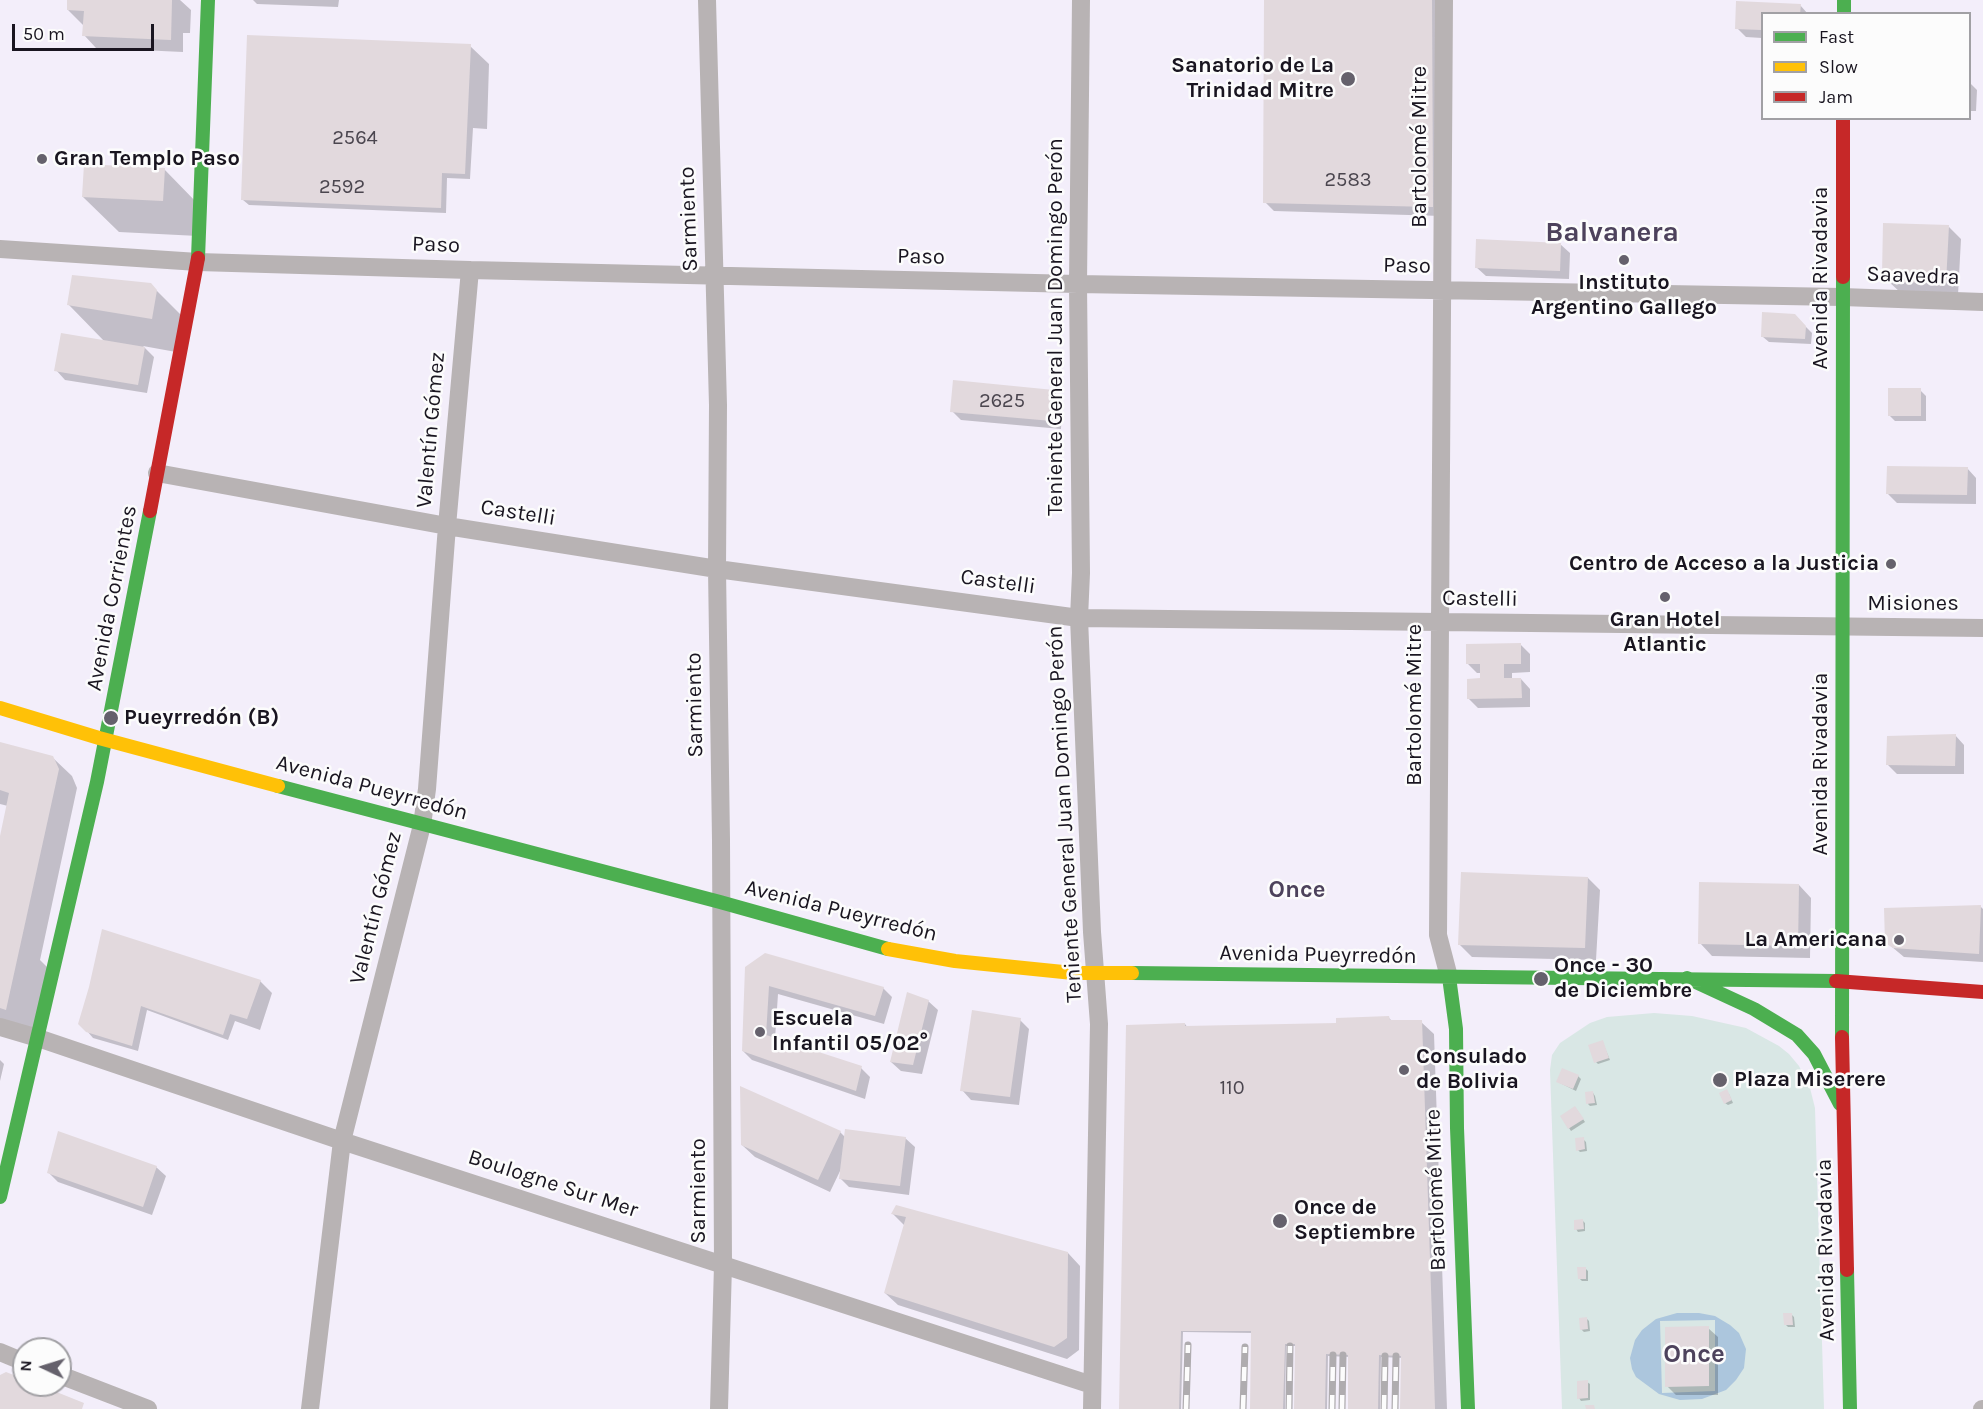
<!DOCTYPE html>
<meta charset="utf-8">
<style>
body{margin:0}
#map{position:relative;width:1983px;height:1409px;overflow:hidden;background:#f3eefa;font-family:Karla,sans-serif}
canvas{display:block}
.legend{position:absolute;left:1761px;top:12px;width:210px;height:108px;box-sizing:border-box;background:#fcfcfc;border:2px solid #a1a0a4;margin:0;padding:8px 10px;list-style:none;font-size:18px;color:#191520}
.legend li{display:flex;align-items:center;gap:12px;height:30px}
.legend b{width:30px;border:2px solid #a1a0a4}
.north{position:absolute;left:12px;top:1337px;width:60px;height:60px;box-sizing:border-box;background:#fcfcfc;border:2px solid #a1a0a4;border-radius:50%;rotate:274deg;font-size:16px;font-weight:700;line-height:24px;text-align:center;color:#191520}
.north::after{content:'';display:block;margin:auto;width:21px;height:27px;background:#65616c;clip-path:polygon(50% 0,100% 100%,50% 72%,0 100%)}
.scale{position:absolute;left:12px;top:24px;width:142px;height:27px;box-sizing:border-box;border:3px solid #191520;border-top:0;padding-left:8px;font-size:18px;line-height:21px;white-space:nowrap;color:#191520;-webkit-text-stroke:4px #fcfcfc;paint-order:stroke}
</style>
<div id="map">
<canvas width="1983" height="1409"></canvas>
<ul class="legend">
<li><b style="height:8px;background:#4caf50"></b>Fast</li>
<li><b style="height:8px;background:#ffc107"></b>Slow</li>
<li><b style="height:8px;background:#c62828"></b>Jam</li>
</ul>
<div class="north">N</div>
<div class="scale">50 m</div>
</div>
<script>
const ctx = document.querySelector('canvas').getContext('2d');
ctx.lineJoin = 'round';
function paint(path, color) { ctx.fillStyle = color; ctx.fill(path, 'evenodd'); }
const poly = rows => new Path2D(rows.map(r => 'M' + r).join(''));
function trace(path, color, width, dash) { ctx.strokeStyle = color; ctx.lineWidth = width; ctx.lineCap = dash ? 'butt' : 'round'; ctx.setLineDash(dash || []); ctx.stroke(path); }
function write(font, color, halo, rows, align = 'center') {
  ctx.font = font + ' Karla,sans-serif'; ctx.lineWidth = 5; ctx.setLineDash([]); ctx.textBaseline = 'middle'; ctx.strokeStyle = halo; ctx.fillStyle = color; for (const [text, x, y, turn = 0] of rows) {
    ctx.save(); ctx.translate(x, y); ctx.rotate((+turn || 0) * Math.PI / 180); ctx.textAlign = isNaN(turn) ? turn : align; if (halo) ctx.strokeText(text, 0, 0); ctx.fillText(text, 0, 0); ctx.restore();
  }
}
paint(poly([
 [1654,1013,1692,1016,1746,1028,1779,1046,1789,1054,1799,1066,1810,1088,1815,1108,1824,1409,1562,1409,1550,1070,1552,1055,1560,1043,1590,1023,1607,1017]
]), '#d9e7e5');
paint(poly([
 [1677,1313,1699,1313,1715,1316,1730,1325,1739,1333,1746,1349,1744,1368,1736,1380,1726,1390,1702,1399,1680,1400,1659,1394,1636,1377,1632,1369,1630,1358,1635,1340,1642,1330,1656,1319],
 [1715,1320,1715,1391,1662,1393,1660,1321]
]), '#acc6dd');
paint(poly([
 [69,0,180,0,191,10,190,33,183,33,183,52,96,48,84,35,84,26,68,10],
 [253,0,339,0,338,7,257,4],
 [1265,0,1439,0,1442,216,1274,211,1265,202],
 [1738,3,1800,5,1808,14,1762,14,1762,38,1746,37,1737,28],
 [470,46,489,64,487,129,473,128,470,179,447,178,446,213,249,205,243,200],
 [1970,83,1977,90,1976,111,1970,111],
 [164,169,199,205,198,236,119,232,83,197],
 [1949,227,1961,239,1958,295,1901,293,1888,281],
 [1560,244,1570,253,1569,279,1486,276,1476,267],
 [150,284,186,320,187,354,143,346,154,357,147,393,65,380,56,370,105,342,69,305],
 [1794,315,1812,333,1811,344,1769,342,1763,337],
 [1920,390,1926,396,1926,421,1895,421,1889,415],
 [1053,391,1062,400,1061,429,961,420,952,411],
 [1967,468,1976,478,1976,504,1897,503,1888,494],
 [1520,644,1530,654,1530,672,1512,673,1512,680,1521,679,1530,689,1530,707,1478,708,1468,698,1482,680,1482,673,1477,673,1468,664],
 [1955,735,1964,745,1964,774,1897,774,1888,765],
 [0,744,53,758,72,776,77,788,40,960,48,968,32,1036,0,1027,0,841,8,806,0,804],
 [1588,878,1600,890,1596,960,1472,957,1459,944],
 [1799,885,1811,898,1810,958,1712,956,1700,943],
 [1980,906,1983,909,1983,962,1904,957,1886,942],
 [103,931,260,981,272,993,260,1030,235,1021,228,1040,147,1010,138,1051,93,1038,87,1031],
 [746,967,883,988,892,997,884,1024,778,994,775,1039,861,1068,870,1077,865,1099,752,1060,743,1051],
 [928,1001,938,1010,922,1074,901,1071,891,1062],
 [1389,1018,1392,1021,1421,1022,1434,1034,1447,1409,1402,1409,1403,1358,1381,1357,1380,1409,1349,1409,1350,1357,1328,1356,1327,1409,1296,1409,1297,1346,1286,1346,1285,1409,1251,1409,1253,1333,1183,1332,1181,1409,1121,1409,1185,1024,1188,1028,1337,1025],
 [1020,1020,1029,1029,1019,1105,971,1100,962,1090],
 [1602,1041,1610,1060,1598,1064,1596,1062],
 [0,1060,4,1064,0,1081],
 [1578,1076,1581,1079,1576,1091,1558,1082],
 [1769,1076,1780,1083,1776,1088,1769,1083],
 [1593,1093,1595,1096,1597,1105,1590,1106,1588,1104],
 [1729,1094,1733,1103,1728,1105,1725,1103],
 [1577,1110,1585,1122,1571,1131,1569,1128],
 [840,1132,845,1137,905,1138,915,1147,909,1195,849,1187,840,1178,841,1169,830,1192,755,1157,742,1145],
 [1583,1139,1586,1142,1587,1151,1580,1152,1578,1150],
 [156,1167,166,1176,152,1215,58,1182,49,1173],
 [892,1213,1068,1253,1080,1266,1079,1350,1067,1359,898,1305,885,1293,905,1226],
 [1582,1220,1585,1223,1585,1231,1578,1232,1576,1229],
 [1585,1268,1588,1271,1588,1281,1582,1281,1579,1278],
 [1791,1314,1794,1317,1795,1327,1788,1327,1786,1325],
 [1587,1319,1589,1321,1590,1331,1584,1332,1581,1329],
 [1708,1328,1718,1337,1718,1395,1676,1395,1667,1386],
 [1587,1382,1590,1384,1590,1400,1581,1401,1579,1398]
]), '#0003');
paint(poly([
 [67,0,172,0,171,40,82,36,84,11,67,10],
 [1264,0,1432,0,1433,207,1263,203],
 [1736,1,1801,4,1800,14,1762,14,1762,30,1735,29],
 [247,35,471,44,465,174,442,173,441,208,241,200],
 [84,164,165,168,163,201,82,197],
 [1883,223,1949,225,1946,283,1887,282,1882,274],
 [1476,239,1561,243,1560,271,1475,268],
 [72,275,151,283,157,290,152,319,67,305],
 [1762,312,1795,314,1806,326,1805,339,1761,337],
 [61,333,145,347,138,385,54,371],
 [953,380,1054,390,1052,421,950,412],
 [1888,388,1921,388,1921,416,1888,416],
 [1887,466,1968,467,1967,495,1886,494],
 [1521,643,1521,664,1504,664,1504,678,1521,678,1522,698,1467,699,1467,679,1480,678,1480,664,1466,664,1466,644],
 [1956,734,1955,766,1886,765,1887,736],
 [0,742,53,756,59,769,6,1010,0,1008,0,836,9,793,0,790],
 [1461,872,1588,877,1585,948,1458,945],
 [1699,882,1799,884,1798,946,1698,944],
 [1981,905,1979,954,1893,948,1885,943,1884,908],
 [102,929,261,980,247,1019,230,1014,223,1035,141,1006,132,1046,86,1032,78,1024,89,987],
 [765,953,884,987,875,1016,769,986,766,1035,862,1066,856,1091,742,1051,745,967],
 [907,992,929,1000,913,1065,890,1062],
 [972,1010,1021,1018,1010,1097,960,1091],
 [1389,1016,1390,1020,1422,1020,1435,1409,1400,1409,1401,1356,1379,1355,1378,1409,1348,1409,1348,1355,1326,1354,1325,1409,1294,1409,1295,1344,1285,1344,1283,1409,1250,1409,1251,1331,1181,1331,1179,1409,1119,1409,1126,1025,1185,1023,1185,1026,1336,1023,1336,1018],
 [1603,1040,1609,1058,1594,1063,1588,1045],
 [1562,1068,1579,1075,1573,1089,1556,1082],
 [1769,1074,1778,1079,1773,1086,1765,1081],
 [740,1086,841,1131,818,1180,741,1145],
 [1727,1089,1732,1100,1724,1104,1719,1093],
 [1593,1091,1595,1103,1586,1104,1585,1092],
 [1575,1106,1584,1119,1568,1129,1560,1116],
 [845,1129,906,1137,900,1186,839,1179],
 [58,1131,157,1166,143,1207,47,1173],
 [1584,1137,1585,1149,1576,1151,1575,1138],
 [896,1205,1068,1252,1067,1338,1054,1347,884,1293,906,1217,891,1214],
 [1583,1219,1584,1229,1574,1230,1574,1220],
 [1577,1267,1586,1267,1586,1279,1578,1279],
 [1783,1313,1792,1313,1793,1325,1784,1325],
 [1587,1317,1588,1329,1580,1330,1579,1318],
 [1709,1326,1709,1386,1665,1387,1665,1327],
 [6,1372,24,1379,24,1385,39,1385,84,1403,82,1409,0,1409,0,1375],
 [1588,1380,1588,1398,1577,1399,1577,1381],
 [1585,1405,1594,1405,1595,1409,1586,1409]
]), '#e2d9dd');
trace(poly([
 [707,0,718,405,717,569,721,840,723,1265,719,1409],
 [1081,0,1078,284,1081,573,1079,618,1092,932,1099,1024,1092,1409],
 [1444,0,1438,935,1449,977],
 [0,249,198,262,470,270,1078,284,1842,297,1983,302],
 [157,473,447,526,717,569,1079,618,1983,628],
 [0,1027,38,1038,342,1141,1092,1385],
 [0,1352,24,1362],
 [60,1375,148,1409],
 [310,1409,342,1141,422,825,427,789,447,526,470,270],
 [1982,1409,1983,1409]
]), '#b8b3b4', 18);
trace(poly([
 [1844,0,1844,14],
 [198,258,208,0],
 [278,786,720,902,888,949],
 [1132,973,1836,981],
 [1449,977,1456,1029,1457,1128,1468,1409],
 [1687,978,1754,1009,1797,1035,1814,1054,1840,1104],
 [1842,1037,1843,277],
 [0,1197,97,782,150,511],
 [1847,1270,1850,1409]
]), '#4caf50', 14);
trace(poly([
 [0,708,99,738,278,786],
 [888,949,955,961,1073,973,1132,973]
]), '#ffc107', 14);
trace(poly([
 [1843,277,1843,118],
 [150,511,198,258],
 [1836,981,1983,992],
 [1842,1037,1847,1270]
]), '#c62828', 14);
const rail = poly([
 [1186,1409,1188,1345],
 [1243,1409,1245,1347],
 [1289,1409,1290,1346],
 [1332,1409,1333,1355],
 [1342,1409,1343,1355],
 [1384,1409,1385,1356],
 [1395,1409,1396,1356]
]);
trace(rail, '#afacaf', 7);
trace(rail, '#fcfcfc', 4.5, [14]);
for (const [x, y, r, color] of [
 [1348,79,8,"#65616c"],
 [42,159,6,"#65616c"],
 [1624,260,6,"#65616c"],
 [1891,564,6,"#65616c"],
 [1665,597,6,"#65616c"],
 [111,718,8,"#65616c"],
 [1899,940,6,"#65616c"],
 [1541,979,8,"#65616c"],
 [760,1032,6,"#65616c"],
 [1404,1070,6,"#65616c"],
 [1720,1080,8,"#65616c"],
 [1280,1221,8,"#65616c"]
]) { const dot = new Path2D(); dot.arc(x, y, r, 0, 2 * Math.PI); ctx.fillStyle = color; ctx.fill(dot); trace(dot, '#fcfcfc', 2); }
write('20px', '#4b464f', null, [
 ["2564",355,138],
 ["2583",1348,180],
 ["2592",342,187],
 ["2625",1002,401],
 ["110",1232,1088]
]);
write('bold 22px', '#191520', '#fcfcfc', [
 ["Sanatorio de La",1334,66,"right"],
 ["Trinidad Mitre",1334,91,"right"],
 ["Gran Templo Paso",54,159],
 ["Instituto",1624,283,"center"],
 ["Argentino Gallego",1624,308,"center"],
 ["Centro de Acceso a la Justicia",1879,564,"right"],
 ["Gran Hotel",1665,620,"center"],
 ["Atlantic",1665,645,"center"],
 ["Pueyrredón (B)",124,718],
 ["La Americana",1887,940,"right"],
 ["Once - 30",1554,966],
 ["de Diciembre",1554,991],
 ["Escuela",772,1019],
 ["Infantil 05/02°",772,1044],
 ["Consulado",1416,1057],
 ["de Bolivia",1416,1082],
 ["Plaza Miserere",1734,1080],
 ["Once de",1294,1208],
 ["Septiembre",1294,1233]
], 'left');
write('22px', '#191520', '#fcfcfc', [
 ["Bartolomé Mitre",1420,147,-90],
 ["Sarmiento",689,219,-92],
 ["Paso",436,245,2],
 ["Paso",921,257,1],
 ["Paso",1407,266,1],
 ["Saavedra",1913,276,2],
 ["Avenida Rivadavia",1821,278,-90],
 ["Teniente General Juan Domingo Perón",1056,327,-90],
 ["Valentín Gómez",431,430,-85],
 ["Castelli",518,513,9],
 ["Castelli",998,582,8],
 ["Avenida Corrientes",112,598,-79],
 ["Castelli",1480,599,1],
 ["Misiones",1913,604],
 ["Sarmiento",695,705,-91],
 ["Bartolomé Mitre",1415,705,-90],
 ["Avenida Rivadavia",1821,764,-90],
 ["Avenida Pueyrredón",372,788,15],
 ["Teniente General Juan Domingo Perón",1065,814,-93],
 ["Valentín Gómez",376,908,-76],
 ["Avenida Pueyrredón",841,911,14],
 ["Avenida Pueyrredón",1318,955,1],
 ["Boulogne Sur Mer",553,1184,18],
 ["Bartolomé Mitre",1436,1190,-92],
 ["Sarmiento",699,1191,-90],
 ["Avenida Rivadavia",1826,1250,-91]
]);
write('bold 24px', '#4d425c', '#fcfcfc', [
 ["Once",1297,890]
]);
write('bold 26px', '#4d425c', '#fcfcfc', [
 ["Once",1694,1355]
]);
write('bold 28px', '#4d425c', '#fcfcfc', [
 ["Balvanera",1612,233]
]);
</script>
